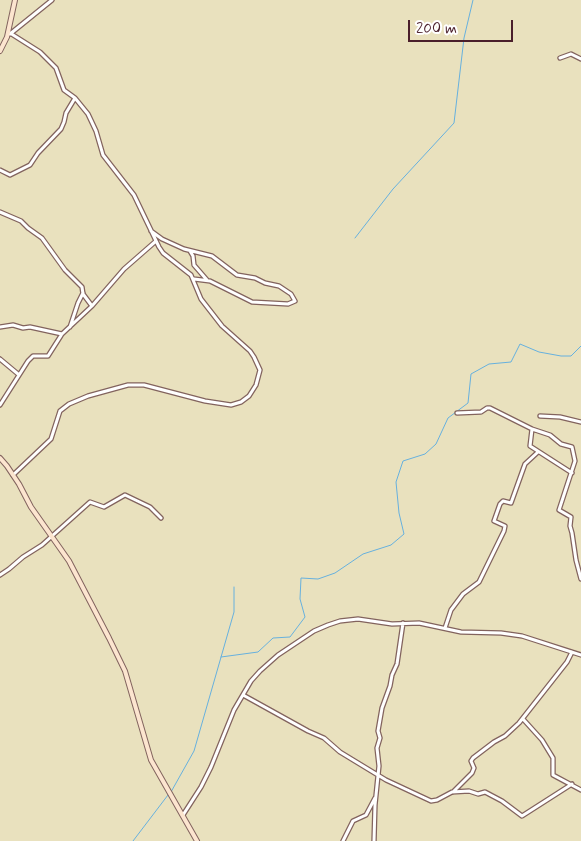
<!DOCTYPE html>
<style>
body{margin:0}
#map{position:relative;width:581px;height:841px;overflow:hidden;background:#e9e1be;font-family:Mynerve,sans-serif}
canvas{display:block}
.scale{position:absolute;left:408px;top:20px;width:105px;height:22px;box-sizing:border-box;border:2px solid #4a1f2b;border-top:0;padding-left:6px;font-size:15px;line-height:18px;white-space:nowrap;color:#4a1f2b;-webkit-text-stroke:4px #fff;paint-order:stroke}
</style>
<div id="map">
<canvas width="581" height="841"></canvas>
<div class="scale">200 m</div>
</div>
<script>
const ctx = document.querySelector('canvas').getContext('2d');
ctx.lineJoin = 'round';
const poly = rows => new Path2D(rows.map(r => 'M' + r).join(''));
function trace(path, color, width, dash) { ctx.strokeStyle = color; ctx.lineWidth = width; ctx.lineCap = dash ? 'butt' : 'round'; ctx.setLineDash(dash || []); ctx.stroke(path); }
trace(poly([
 [355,238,393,189,454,123,464,38,473,0],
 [221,657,258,652,273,638,290,637,305,617,300,599,301,578,318,579,335,573,363,554,391,545,404,534,399,513,396,482,403,461,425,454,436,444,448,418,468,403,471,374,489,364,511,362,520,344,539,352,561,356,571,356,581,346],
 [171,792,194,751,234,612,234,587],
 [133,841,168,795]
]), '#66b0de', 1);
const street = poly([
 [10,33,40,52,56,68,64,90,75,98,88,114,96,131,103,155,134,195,159,247,163,253,191,275,201,299,222,326,250,351,254,357,260,370,256,385,249,396,241,402,231,405,205,401,144,385,128,385,88,396,69,404,60,411,51,439,13,475],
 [10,34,52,0],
 [560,58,571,54,581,59],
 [0,170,10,175,30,165,38,153,61,129,64,122,66,113,75,98],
 [0,212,21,221,28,228,42,238,65,270,82,287,83,294,92,306],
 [151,231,162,239,184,249,212,256,237,275,255,278,265,283,279,286,291,294,295,301,288,304,252,302,210,281,194,279],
 [190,251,193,256,194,265,207,280],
 [0,327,13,325,23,328,30,327,62,334],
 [70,327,78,303,83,293],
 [0,359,18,374],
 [0,405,28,361,33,356,48,356,62,334,92,306,124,269,156,241],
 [457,413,481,412,487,408,490,408,532,429,550,435,561,444,572,447,575,461,559,510,571,517,570,526,572,533,576,560,581,579],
 [540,416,560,417,581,422],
 [532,429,530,446,572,473],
 [0,575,9,569,23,557,42,545,90,502,104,507,125,495,150,507,161,518],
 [445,628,451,610,463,594,479,582,504,531,505,526,494,521,500,504,503,501,511,503,525,464,538,452],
 [243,695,308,731,324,738,340,752,386,780,431,801,437,800,452,792,469,791,478,794,485,792,502,801,522,816,572,784],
 [523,719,542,740,553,758,553,775,581,790],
 [453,792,472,773,474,768,471,761,473,758,494,742,505,736,519,723,567,662,572,652],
 [183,815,201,787,211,767,234,710,251,681,260,671,278,655,314,631,328,625,340,621,358,619,392,624,419,623,461,632,501,633,522,636,581,655],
 [343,841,353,821,366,815,375,798],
 [374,841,375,805,379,766,377,748,380,738,378,731,382,708,390,686,392,675,397,664,403,623]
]);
const secondary = poly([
 [0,51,7,37,15,0],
 [0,458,7,466,19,484,31,507,69,561,109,638,125,671,151,760,197,841]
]);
trace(street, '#82635e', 5.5);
trace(secondary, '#82635e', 6);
trace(street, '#fff', 3);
trace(secondary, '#fce5cf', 4);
</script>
